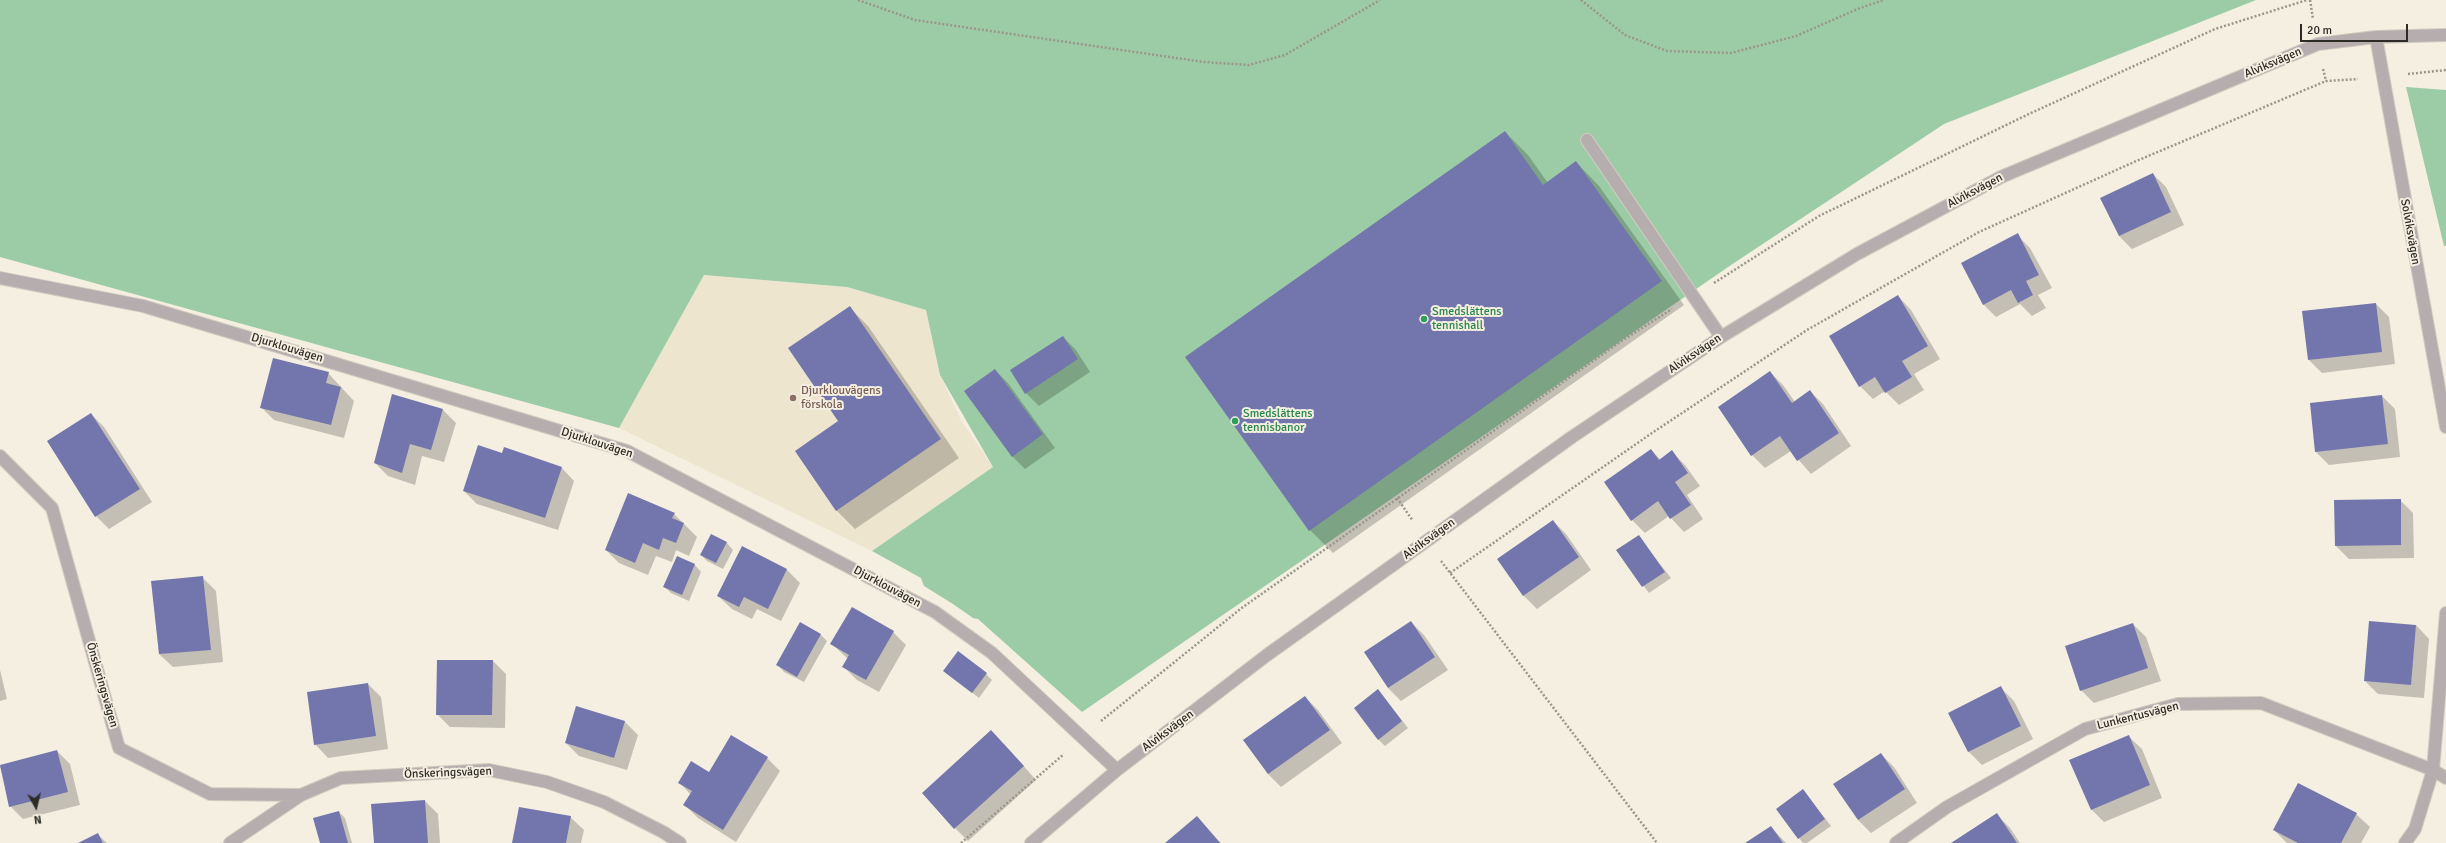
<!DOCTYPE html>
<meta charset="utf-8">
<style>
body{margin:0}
#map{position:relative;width:2446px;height:843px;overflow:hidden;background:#f4efe1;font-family:Signika,sans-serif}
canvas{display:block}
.north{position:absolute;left:16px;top:787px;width:40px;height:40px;-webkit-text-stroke:3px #f4efe1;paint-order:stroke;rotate:172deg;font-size:11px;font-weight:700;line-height:16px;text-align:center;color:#2d2b25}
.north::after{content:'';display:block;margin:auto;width:14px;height:18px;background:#2d2b25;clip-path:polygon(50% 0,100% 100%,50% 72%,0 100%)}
.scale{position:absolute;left:2300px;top:24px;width:108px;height:18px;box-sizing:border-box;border:2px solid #2d2b25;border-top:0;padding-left:5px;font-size:12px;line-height:14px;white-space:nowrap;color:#2d2b25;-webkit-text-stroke:3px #f4efe1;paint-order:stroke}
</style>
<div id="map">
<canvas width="2446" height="843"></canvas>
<div class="north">N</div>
<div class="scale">20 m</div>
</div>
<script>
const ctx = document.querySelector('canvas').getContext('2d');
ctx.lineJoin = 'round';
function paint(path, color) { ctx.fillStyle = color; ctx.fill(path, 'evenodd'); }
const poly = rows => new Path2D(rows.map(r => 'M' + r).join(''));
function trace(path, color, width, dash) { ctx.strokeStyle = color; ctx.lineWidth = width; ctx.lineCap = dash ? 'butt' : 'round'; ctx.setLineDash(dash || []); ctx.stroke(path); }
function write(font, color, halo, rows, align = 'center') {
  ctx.font = font + ' Signika,sans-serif'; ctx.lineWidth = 4; ctx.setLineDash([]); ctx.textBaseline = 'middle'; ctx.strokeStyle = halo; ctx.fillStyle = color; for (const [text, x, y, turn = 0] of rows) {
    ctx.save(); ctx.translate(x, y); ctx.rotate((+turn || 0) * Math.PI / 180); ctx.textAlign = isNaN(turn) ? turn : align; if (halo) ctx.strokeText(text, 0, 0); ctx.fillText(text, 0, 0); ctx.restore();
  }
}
paint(poly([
 [704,275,847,287,926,310,940,375,961,420,993,467,872,551,619,428]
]), '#eee5cf');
paint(poly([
 [0,0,2256,0,1944,124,1731,265,1082,712,978,619,973,618,953,604,924,586,921,578,872,551,993,467,940,375,926,310,847,287,704,275,619,428,0,257],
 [2406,87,2446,90,2446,246,2444,246]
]), '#9ccca6');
paint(poly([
 [1505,132,1528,155,1548,183,1576,162,1599,186,1684,305,1333,553,1310,530],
 [2153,174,2166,187,2184,225,2132,249,2119,236],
 [2017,235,2030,248,2052,288,2038,295,2046,308,2032,316,2020,304,1996,317,1983,304],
 [1898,296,1911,310,1940,359,1914,374,1924,390,1899,405,1885,391,1873,399,1860,386],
 [2376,304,2389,317,2395,364,2322,373,2309,360],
 [850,308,868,326,959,458,855,529,837,511,796,452,840,421],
 [1063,337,1076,350,1090,372,1039,406,1026,393],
 [995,370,1008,383,1055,448,1025,469,1012,456],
 [1770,372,1783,385,1795,402,1810,391,1823,404,1851,446,1811,474,1791,451,1765,468,1752,455],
 [328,373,354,401,344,438,274,420,261,407],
 [2382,396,2395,409,2400,457,2329,465,2316,452],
 [443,410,456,423,444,462,422,456,415,485,388,476,375,463],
 [91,414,104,427,152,502,109,529,96,516,48,441],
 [1651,450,1661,460,1672,452,1685,465,1700,486,1687,495,1703,519,1684,532,1669,516,1645,533,1632,520],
 [503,454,561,467,574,481,558,530,477,504,464,491],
 [2400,500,2413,513,2414,558,2349,559,2336,546],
 [674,514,697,537,689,556,676,550,672,562,656,556,648,575,619,563,606,550],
 [1553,521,1566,534,1591,570,1537,609,1524,596,1499,559],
 [712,535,727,543,733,550,723,569,707,561,701,555],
 [1638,536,1671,578,1649,593,1617,551],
 [742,548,787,570,800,583,781,621,757,609,752,619,732,609,718,596],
 [677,557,695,565,701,572,689,601,671,593,664,586],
 [203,578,216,591,223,662,173,667,159,654,152,582],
 [1411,622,1424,635,1448,670,1401,701,1388,688],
 [2133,624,2146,637,2161,681,2094,703,2081,690],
 [2416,625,2429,639,2424,698,2378,694,2365,681],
 [893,632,906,645,879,692,857,680,844,667,848,659,832,644],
 [820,634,827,641,804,682,784,672,778,665],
 [438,661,493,661,506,674,505,728,450,727,437,714],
 [0,670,7,699,0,701],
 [945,671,986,674,992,680,979,698],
 [368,684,381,697,388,749,328,758,315,744],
 [2001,688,2014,701,2033,739,1982,765,1969,752,1950,713],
 [1378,690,1408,728,1385,746,1378,739],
 [1305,697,1318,710,1342,743,1281,787,1268,774,1245,740],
 [577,707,625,722,638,735,627,770,579,756,566,743],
 [2128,736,2142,749,2162,798,2104,822,2091,809],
 [1004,744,1036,780,968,841,955,828],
 [57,751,70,764,80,805,23,819,10,806,0,766],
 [1881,754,1894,767,1917,803,1871,833,1858,820],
 [767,758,780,771,736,842,698,818,685,805,691,795,680,783],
 [2299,784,2356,814,2370,827,2361,843,2287,843,2274,830],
 [1803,790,1831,826,1807,843,1803,843,1799,838],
 [425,801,438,814,440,843,375,843],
 [339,812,345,818,352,843,321,843],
 [1997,815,2010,828,2020,843,1953,843],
 [570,817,584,830,581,843,513,843],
 [1197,817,1221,843,1167,843],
 [1771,827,1786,843,1747,843],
 [97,834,107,843,80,843]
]), '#0003');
paint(poly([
 [1505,131,1543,185,1576,161,1662,281,1309,531,1185,357],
 [2153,173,2171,212,2119,236,2100,198],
 [2018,233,2039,275,2026,281,2033,295,2018,303,2011,290,1983,305,1961,263],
 [1898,295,1928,346,1902,361,1912,377,1885,393,1875,377,1859,387,1829,336],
 [2376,303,2382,352,2308,360,2302,311],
 [850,306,941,439,836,511,795,451,838,421,788,348],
 [1063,336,1078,359,1025,394,1010,370],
 [273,358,329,372,326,383,341,387,331,425,260,408],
 [995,369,1043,434,1012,457,964,391],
 [1770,371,1792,403,1810,390,1839,433,1797,461,1780,436,1751,456,1718,407],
 [392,394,443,409,431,450,410,444,402,473,374,463],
 [2382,395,2388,444,2315,452,2310,403],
 [91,413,140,489,95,517,47,441],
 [478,445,502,453,504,447,562,467,545,518,463,491],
 [1651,449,1659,460,1672,450,1688,473,1675,482,1691,505,1670,519,1658,501,1631,521,1604,482],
 [628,493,675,513,672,518,684,523,676,543,663,538,659,550,643,543,635,563,605,550],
 [2401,499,2401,545,2335,546,2334,500],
 [1553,520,1579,557,1523,596,1497,559],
 [711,534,727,542,716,563,700,555],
 [1639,535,1665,572,1642,587,1616,550],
 [742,546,787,569,768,609,744,597,739,607,717,596],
 [677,556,695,564,682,595,663,587],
 [203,576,211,650,159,654,151,581],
 [852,607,894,631,866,680,842,667,849,655,830,644],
 [1411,621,1435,657,1388,688,1364,652],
 [2369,621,2416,625,2411,685,2364,681],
 [800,622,821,634,797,677,776,665],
 [2133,623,2148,668,2080,691,2065,646],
 [958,651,987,673,972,693,943,671],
 [437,660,493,660,492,715,436,715],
 [368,683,376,736,314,745,307,692],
 [2001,686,2021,726,1968,752,1948,713],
 [1378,689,1402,721,1378,740,1354,708],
 [1305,696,1330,730,1268,774,1243,740],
 [576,706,625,721,614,758,565,743],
 [991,730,1024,766,954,829,922,793],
 [731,735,768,757,723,830,683,805,692,791,678,783,691,761,709,772],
 [2129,735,2150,785,2091,810,2069,760],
 [57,750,68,792,9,807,0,765],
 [1881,753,1905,789,1858,820,1833,784],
 [2298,783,2357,813,2341,843,2298,843,2273,830],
 [1803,789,1825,819,1798,839,1776,809],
 [425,800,428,843,374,843,371,804],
 [519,807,571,816,566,843,512,843],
 [339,811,348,843,320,843,313,818],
 [1997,813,2017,843,1951,843],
 [1197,816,1220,843,1165,843],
 [1771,826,1783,843,1745,843],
 [98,833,103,843,78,843]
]), '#7376ac');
const minor = poly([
 [2376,37,2446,427],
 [1587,140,1721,337],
 [0,278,143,306,627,451,935,612,992,653,1117,770],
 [0,456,52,508,119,748,210,794,301,795,341,778,489,770,547,782,604,802,663,832,680,843],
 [230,843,301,795],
 [1031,843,1117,770,1267,655,1572,437,1721,337,1857,254,2001,177,2318,44,2376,37,2446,35],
 [1896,843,1947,807,2085,729,2178,704,2261,703,2433,770,2446,778],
 [2405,843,2415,829,2433,770,2446,613]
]);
trace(minor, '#d0ccbf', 14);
trace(poly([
 [858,0,915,20,1204,62,1249,65,1285,55,1380,0],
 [1581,0,1625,35,1667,51,1731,53,1796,36,1860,8,1884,0],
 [2310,0,2313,19],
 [2323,69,2326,81],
 [2408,74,2446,70],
 [1714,283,1819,216,2031,113,2215,29,2307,0],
 [1397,498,1413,521],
 [1441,561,1657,843],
 [1450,573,1652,433,1807,330,1979,232,2134,162,2326,81,2358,79],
 [1101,721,1243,607,1620,342,1672,309],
 [961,843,1064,754]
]), '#99968b', 2.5, [2, 2]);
trace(minor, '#b5adae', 12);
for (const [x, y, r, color] of [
 [1424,319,4,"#2e9e5b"],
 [793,398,4,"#8d6e63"],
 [1235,421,4,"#2e9e5b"]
]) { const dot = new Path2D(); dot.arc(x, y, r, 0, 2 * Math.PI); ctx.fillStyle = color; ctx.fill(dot); trace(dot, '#f4efe1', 1.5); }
write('12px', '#2d2b25', '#f4efe1', [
 ["Alviksvägen",2273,63,-23],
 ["Alviksvägen",1975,191,-28],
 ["Solviksvägen",2410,232,80],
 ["Djurklouvägen",287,348,17],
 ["Alviksvägen",1695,354,-34],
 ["Djurklouvägen",597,443,18],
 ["Alviksvägen",1429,539,-36],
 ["Djurklouvägen",887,587,28],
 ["Önskeringsvägen",102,685,74],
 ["Lunkentusvägen",2138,716,-14],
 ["Alviksvägen",1168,731,-37],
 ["Önskeringsvägen",448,773,-2]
]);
write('12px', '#27864d', '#f4efe1', [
 ["Smedslättens",1432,312],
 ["tennishall",1432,326],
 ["Smedslättens",1243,414],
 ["tennisbanor",1243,428]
], 'left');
write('12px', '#785e54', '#f4efe1', [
 ["Djurklouvägens",801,391],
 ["förskola",801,405]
], 'left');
</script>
